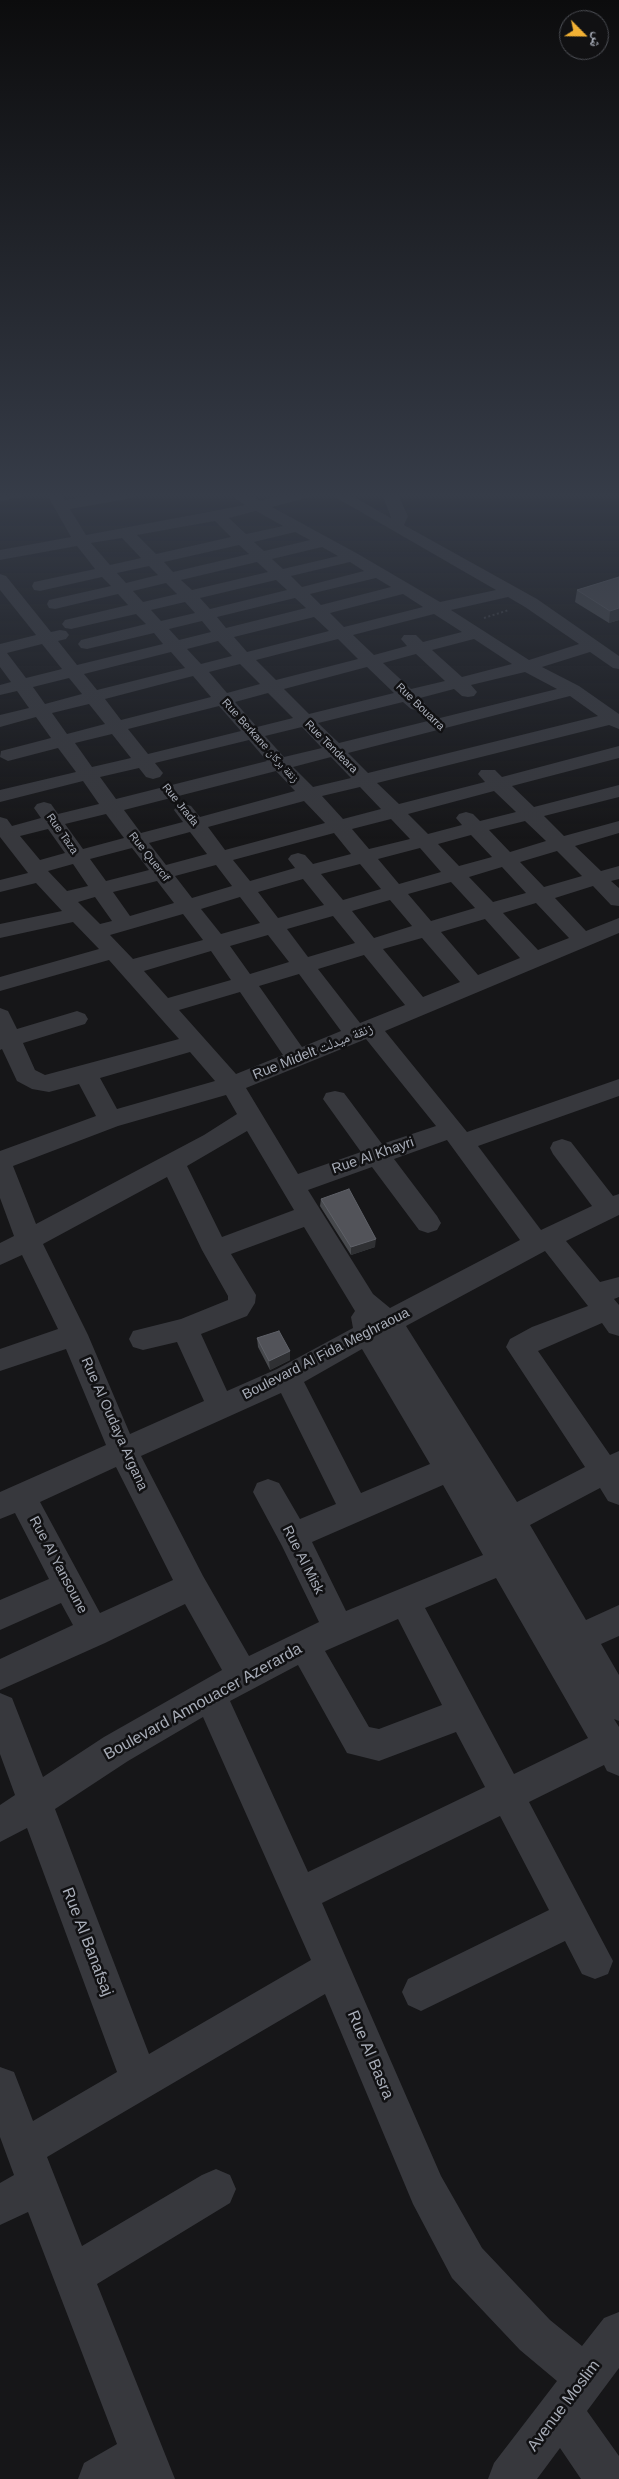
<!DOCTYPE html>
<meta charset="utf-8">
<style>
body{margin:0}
#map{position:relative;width:619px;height:2479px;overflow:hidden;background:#161618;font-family:Helvetica,"Noto Naskh Arabic",sans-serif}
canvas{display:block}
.north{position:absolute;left:559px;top:10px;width:50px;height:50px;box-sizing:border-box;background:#111113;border:1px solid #4d4f55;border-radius:50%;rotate:113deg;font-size:14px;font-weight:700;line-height:20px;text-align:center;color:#a8adb8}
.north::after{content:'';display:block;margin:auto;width:18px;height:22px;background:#f2b134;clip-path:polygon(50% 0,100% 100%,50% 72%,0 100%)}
</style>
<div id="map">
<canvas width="619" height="2479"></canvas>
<div class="north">ش</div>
</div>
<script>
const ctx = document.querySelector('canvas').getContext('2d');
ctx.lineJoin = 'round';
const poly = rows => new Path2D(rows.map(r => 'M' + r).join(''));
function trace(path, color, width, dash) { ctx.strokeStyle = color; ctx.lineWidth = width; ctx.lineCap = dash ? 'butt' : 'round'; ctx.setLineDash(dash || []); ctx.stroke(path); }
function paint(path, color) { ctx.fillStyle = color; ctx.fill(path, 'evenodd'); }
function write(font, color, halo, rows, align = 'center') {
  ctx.font = font + ' Helvetica,"Noto Naskh Arabic",sans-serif'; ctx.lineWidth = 5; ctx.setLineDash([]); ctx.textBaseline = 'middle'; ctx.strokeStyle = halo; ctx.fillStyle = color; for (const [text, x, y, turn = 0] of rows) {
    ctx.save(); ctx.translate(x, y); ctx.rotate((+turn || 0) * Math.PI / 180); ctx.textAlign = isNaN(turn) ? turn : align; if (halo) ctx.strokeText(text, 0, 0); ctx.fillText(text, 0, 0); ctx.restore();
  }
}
trace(poly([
 [484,618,509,610]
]), '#3d3f44', 2, [2, 2.5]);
paint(poly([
 [0,493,27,493,25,496,0,501,0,493],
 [46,493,61,493,65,500,105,493,139,493,132,498,70,509,86,535,245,505,228,493,247,493,260,501,289,493,315,493,313,496,272,507,358,554,440,602,496,590,328,493,347,493,391,518,382,493,397,493,408,516,404,525,537,599,619,656,619,669,613,668,590,652,542,667,579,686,619,714,619,729,609,725,377,783,399,804,485,782,478,774,481,770,495,770,502,777,619,746,619,758,512,786,534,807,619,785,619,797,544,816,564,836,619,821,619,833,575,846,601,871,619,866,619,879,611,881,619,888,619,906,611,905,593,886,555,898,586,931,619,918,619,933,385,1031,467,1132,619,1079,619,1096,478,1146,541,1230,592,1206,553,1154,550,1148,553,1142,562,1139,571,1142,613,1196,619,1194,619,1215,566,1241,600,1282,619,1277,619,1297,614,1299,619,1305,619,1336,609,1333,602,1323,538,1351,610,1455,619,1451,619,1505,608,1501,600,1488,530,1525,586,1620,619,1605,619,1636,601,1644,619,1675,619,1721,614,1719,619,1727,619,1776,607,1771,604,1765,529,1802,613,1961,608,1974,595,1979,582,1974,565,1941,421,2011,408,2005,402,1992,408,1979,549,1910,500,1816,322,1903,441,2176,482,2248,550,2320,582,2346,604,2318,619,2312,619,2368,587,2411,619,2456,619,2479,581,2479,560,2448,537,2479,488,2479,494,2463,557,2381,520,2350,452,2278,413,2204,325,1994,47,2157,82,2246,202,2175,216,2169,230,2175,236,2189,230,2203,97,2284,175,2479,78,2479,84,2463,117,2444,28,2212,0,2225,0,2183,14,2175,0,2137,0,2067,14,2072,33,2121,117,2072,27,1828,0,1842,0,1805,15,1795,0,1754,0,1693,12,1698,43,1777,104,1737,222,1670,185,1604,105,1643,0,1690,0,1659,73,1625,61,1603,0,1630,0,1600,49,1579,15,1513,0,1519,0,1492,106,1445,66,1349,0,1371,0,1349,58,1329,22,1255,0,1265,0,1243,14,1236,0,1198,0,1151,96,1116,79,1084,49,1092,32,1089,17,1081,2,1049,0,1050,0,1008,8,1011,17,1029,77,1011,85,1014,88,1019,85,1024,23,1043,35,1070,45,1075,179,1039,109,960,0,991,0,977,99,949,73,922,0,938,0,924,62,911,36,883,0,892,0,880,28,873,0,837,0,817,7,819,12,826,41,818,34,808,37,804,44,802,51,804,58,814,99,804,83,781,0,802,0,790,76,772,58,748,8,761,0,757,1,751,51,738,36,717,0,727,0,715,29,708,17,691,0,695,0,685,11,682,0,667,0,644,36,635,0,590,0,574,6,576,51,632,60,630,66,631,69,635,66,639,58,641,77,665,163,644,154,633,87,649,81,648,78,644,81,640,146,624,136,614,71,629,65,628,62,624,65,620,128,605,118,594,55,609,49,608,47,604,49,600,111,586,102,577,40,591,34,590,32,586,34,582,95,569,77,546,0,560,0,550,71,537,46,493],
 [256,511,283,526,246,534,229,518,256,511],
 [215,521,231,537,156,554,137,535,215,521],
 [295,532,310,540,264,551,254,542,295,532],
 [122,538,141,558,110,565,91,543,122,538],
 [239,545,249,554,173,572,164,562,239,545],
 [322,547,338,556,283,569,272,559,322,547],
 [257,562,268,572,192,590,181,580,257,562],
 [350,562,364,571,302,587,291,576,350,562],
 [149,566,158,575,126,583,117,573,149,566],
 [376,578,391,587,321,605,310,594,376,578],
 [276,580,287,590,210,609,200,598,276,580],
 [166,583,177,594,143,602,133,591,166,583],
 [403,594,423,607,344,627,330,613,403,594],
 [508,597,525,607,579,644,529,660,451,610,508,597],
 [295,598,306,608,226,628,217,617,295,598],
 [185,602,195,613,161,621,151,610,185,602],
 [434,614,462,632,423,642,416,635,404,635,401,639,407,646,374,655,353,635,434,614],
 [314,617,329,631,247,652,234,637,314,617],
 [202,621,211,632,179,640,169,629,202,621],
 [338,639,358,659,276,680,256,660,338,639],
 [474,639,512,664,462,677,432,650,474,639],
 [218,641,232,656,201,664,187,649,218,641],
 [42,644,62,669,26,678,7,653,42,644],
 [171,652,185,668,97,690,84,674,171,652],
 [416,654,445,681,411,689,383,663,416,654],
 [240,664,260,684,227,693,209,672,240,664],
 [367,667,394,693,309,714,284,689,367,667],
 [525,672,557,689,339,743,318,723,403,702,411,709,417,710,423,709,426,705,420,698,454,689,462,696,468,697,474,696,477,692,471,685,525,672],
 [193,676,211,697,121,720,105,699,193,676],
 [69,678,82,694,45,704,33,687,69,678],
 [268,693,293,718,257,727,235,702,268,693],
 [570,696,598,716,368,773,348,753,570,696],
 [89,704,105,724,67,734,52,713,89,704],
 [219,706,241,731,148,754,128,729,219,706],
 [302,727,322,748,284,757,265,736,302,727],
 [112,734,131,758,92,767,75,743,112,734],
 [249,740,267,761,116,799,100,777,139,768,146,777,153,779,160,777,163,773,155,763,249,740],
 [331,757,351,778,313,787,293,767,331,757],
 [276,771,295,791,200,817,191,806,184,804,177,806,174,810,183,822,141,833,124,810,276,771],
 [360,787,381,809,343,819,322,796,360,787],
 [494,791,516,812,480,821,473,814,466,812,459,814,456,818,462,825,428,834,408,814,494,791],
 [304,801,325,823,225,850,208,827,304,801],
 [106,814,124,838,83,849,65,824,106,814],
 [391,819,410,839,369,849,352,829,391,819],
 [525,821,546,841,510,852,489,830,525,821],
 [48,829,65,853,40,860,20,836,48,829],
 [190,832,207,854,166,865,149,843,190,832],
 [334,833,351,854,313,864,305,855,298,853,291,855,288,859,295,868,250,881,233,860,334,833],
 [471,835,492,857,459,866,438,844,471,835],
 [132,848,149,870,106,881,90,859,132,848],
 [420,848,441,872,399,884,378,859,420,848],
 [557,851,582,876,544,887,520,862,557,851],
 [73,864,88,886,67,891,48,871,73,864],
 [360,864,381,889,343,900,321,874,360,864],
 [216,865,232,886,192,898,175,876,216,865],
 [502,867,526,893,493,902,469,877,502,867],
 [303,879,324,905,278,918,258,892,303,879],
 [157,881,174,903,130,916,113,892,157,881],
 [451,882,475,908,431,921,408,894,451,882],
 [95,897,112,921,100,924,78,902,95,897],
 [240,897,260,923,221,934,201,909,240,897],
 [390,900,412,926,374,938,352,911,390,900],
 [536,903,569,938,538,950,503,913,536,903],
 [183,914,203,940,133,959,110,935,183,914],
 [333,916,355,943,308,957,287,929,333,916],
 [485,919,520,958,478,975,441,932,485,919],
 [268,935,289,962,250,974,230,946,268,935],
 [422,938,460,982,423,997,383,949,422,938],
 [211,951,231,980,168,998,144,971,211,951],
 [364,955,405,1005,360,1023,318,969,364,955],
 [299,974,341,1031,302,1047,259,986,299,974],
 [240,992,283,1055,236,1074,179,1010,240,992],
 [366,1039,436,1126,382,1144,344,1093,335,1091,326,1093,323,1099,361,1152,298,1174,246,1088,366,1039],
 [190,1052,215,1081,117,1109,100,1078,190,1052],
 [226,1095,237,1114,204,1135,36,1224,13,1166,118,1126,226,1095],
 [247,1131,294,1210,222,1237,187,1166,247,1131],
 [447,1140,520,1240,390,1308,373,1294,308,1190,372,1167,419,1230,428,1233,437,1230,441,1223,437,1216,394,1159,447,1140],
 [167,1177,202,1250,228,1296,228,1300,181,1319,133,1331,129,1339,133,1347,143,1350,177,1342,204,1401,130,1434,88,1335,43,1244,167,1177],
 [304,1227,355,1311,351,1317,353,1328,277,1369,227,1391,201,1334,247,1316,255,1303,256,1295,231,1254,304,1227],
 [545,1251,588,1306,532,1327,510,1339,506,1347,585,1467,517,1502,406,1326,545,1251],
 [362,1349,430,1464,361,1493,304,1382,362,1349],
 [281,1393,336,1504,300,1519,279,1483,268,1479,257,1483,253,1492,282,1546,319,1622,249,1656,203,1576,141,1456,281,1393],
 [116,1467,173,1580,100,1613,40,1502,116,1467],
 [443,1485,483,1555,346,1611,312,1542,443,1485],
 [496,1578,588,1738,514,1774,425,1608,496,1578],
 [398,1619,442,1705,379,1729,369,1727,325,1651,398,1619],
 [298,1665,347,1753,379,1761,456,1732,485,1787,308,1872,230,1701,298,1665],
 [203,1717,311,1960,149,2054,55,1809,128,1761,203,1717]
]), '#37383d');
paint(poly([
 [619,577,619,620,609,623,575,602,577,590],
 [321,1199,375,1247,351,1255,320,1206],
 [257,1338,290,1351,290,1360,270,1370,258,1347]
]), '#47494d');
paint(poly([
 [619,608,619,620,609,623,610,611],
 [376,1239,375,1247,351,1255,351,1247],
 [290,1351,290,1360,270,1370,269,1361]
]), '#2f3033');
const building = poly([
 [619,577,619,608,610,611,577,590,619,577],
 [349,1189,376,1239,351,1247,321,1199,349,1189],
 [279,1331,290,1351,269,1361,257,1338,279,1331]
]);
paint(building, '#525359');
trace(building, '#5f6168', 1);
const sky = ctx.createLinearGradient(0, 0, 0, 840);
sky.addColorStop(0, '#0c0c0d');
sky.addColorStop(0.59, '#363c48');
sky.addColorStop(1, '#363c4800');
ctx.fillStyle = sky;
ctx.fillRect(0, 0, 619, 840);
write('11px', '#a8adb8', '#111113', [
 ["Rue Bouarra",420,707,44],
 ["Rue Berkane زنقة بركان",260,741,48],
 ["Rue Tendeara",331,747,45],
 ["Rue Jrada",180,805,51],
 ["Rue Taza",62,834,55],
 ["Rue Quercif",149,857,52]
]);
write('14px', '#a8adb8', '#111113', [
 ["Rue Midelt زنقة ميدلت",313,1052,-22],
 ["Rue Al Khayri",373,1156,-19],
 ["Boulevard Al Fida Meghraoua",326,1354,-27],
 ["Rue Al Oudaya Argana",114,1424,66],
 ["Rue Al Misk",303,1560,63],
 ["Rue Al Yansoune",58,1565,62]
]);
write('16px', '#a8adb8', '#111113', [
 ["Boulevard Annouacer Azerarda",203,1702,-29],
 ["Rue Al Banafsaj",87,1942,69],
 ["Rue Al Basra",370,2055,67],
 ["Avenue Moslim",564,2406,-53]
]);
</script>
